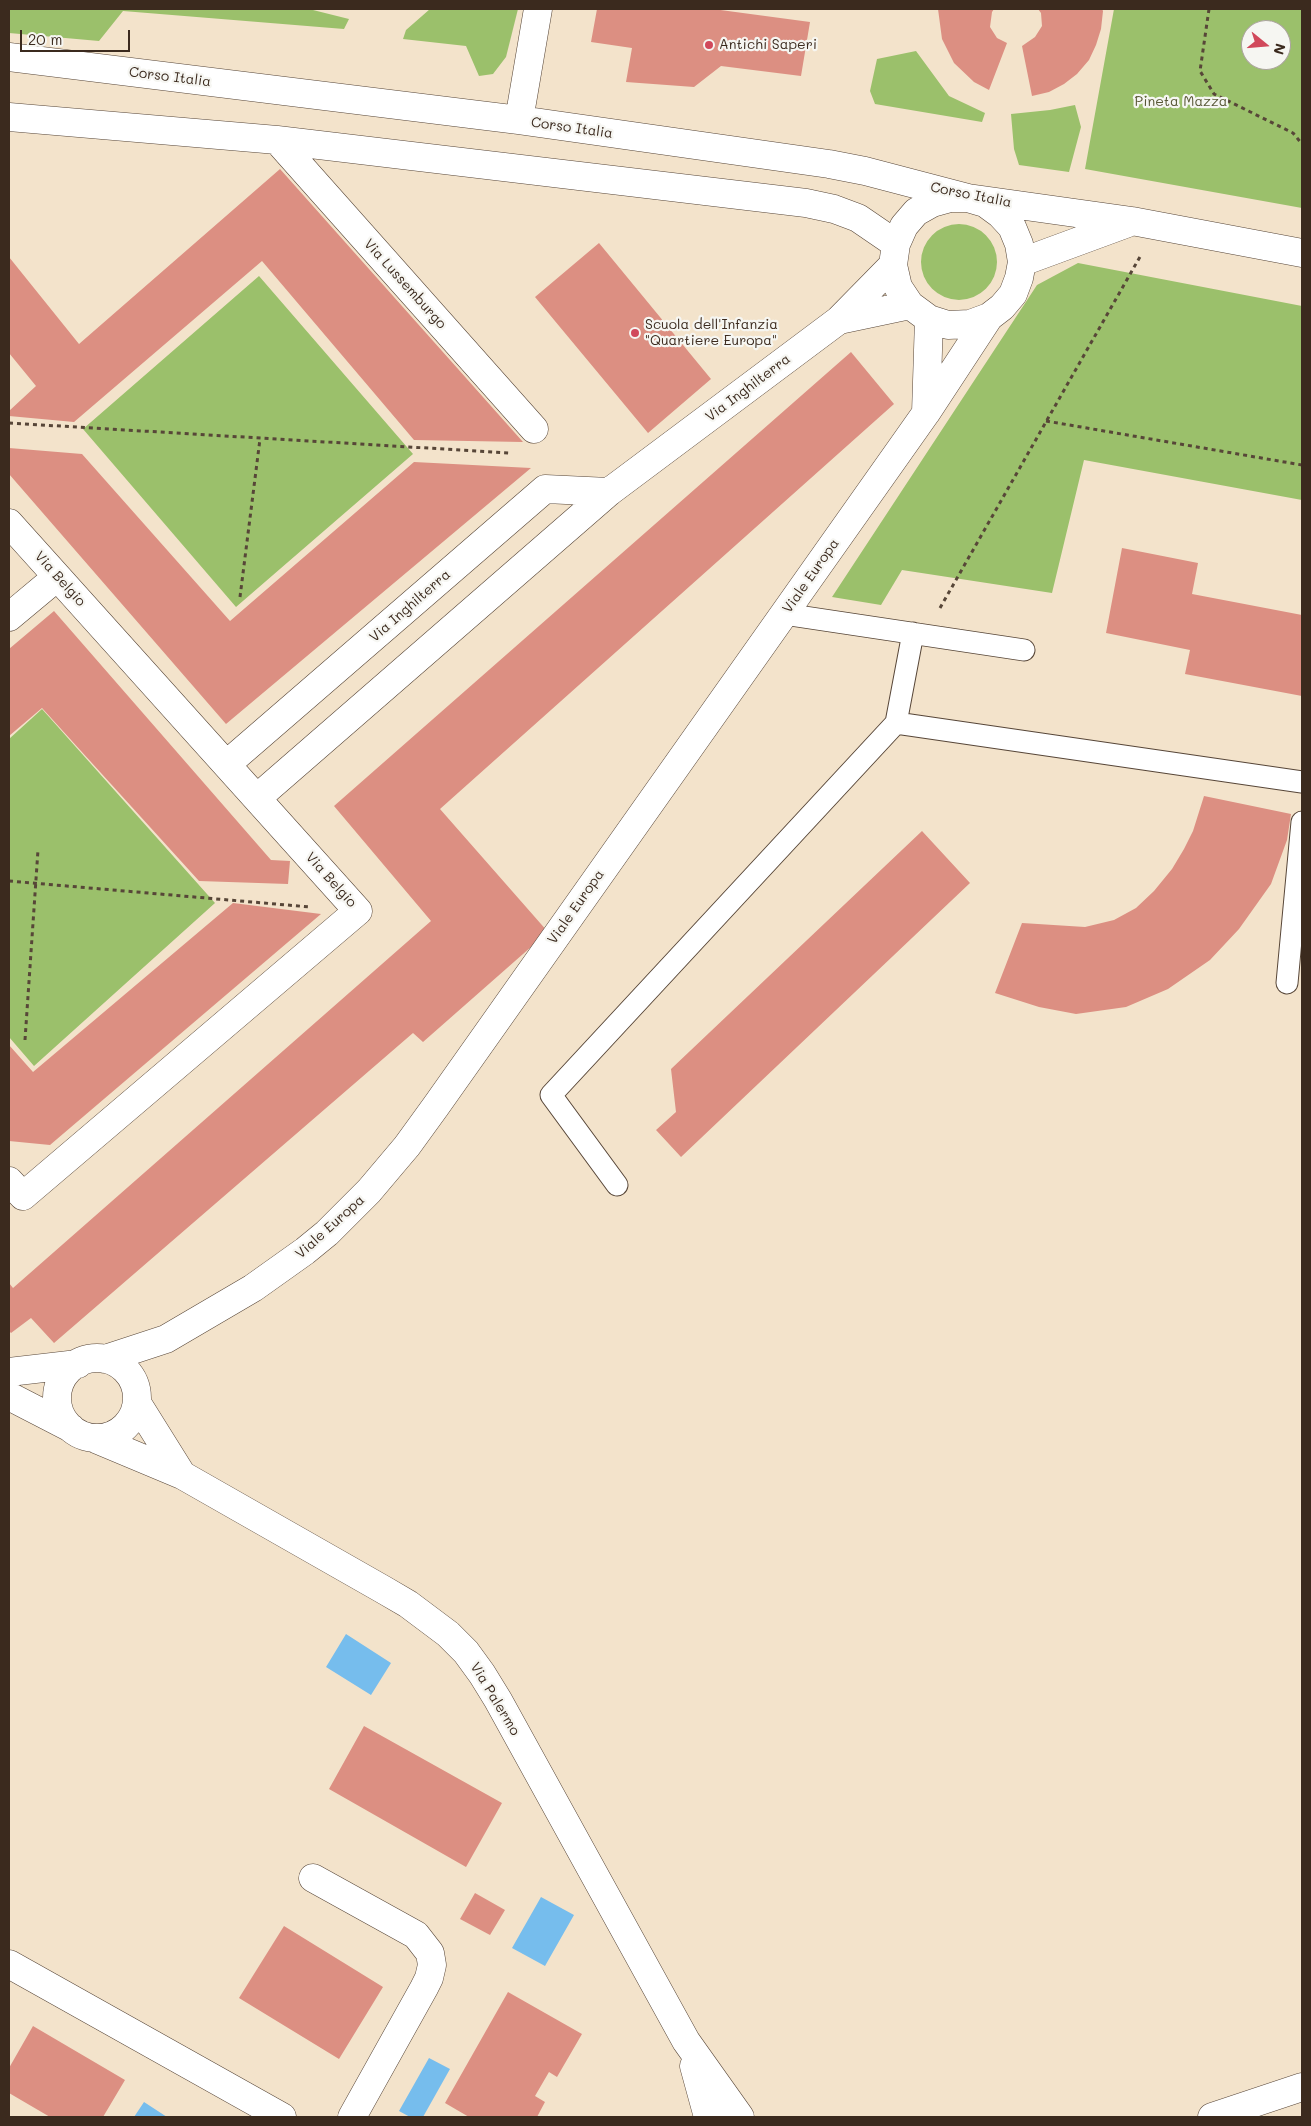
<!DOCTYPE html>
<style>
body{margin:0}
#map{position:relative;width:1311px;height:2126px;overflow:hidden;background:#f3e3cb;font-family:Mali,sans-serif}
canvas{display:block}
.frame{position:absolute;inset:0;border:10px solid #3b2a1e;pointer-events:none}
.north{position:absolute;left:1241px;top:20px;width:50px;height:50px;box-sizing:border-box;background:#f6f6f2;border:1px solid #aba49d;border-radius:50%;rotate:107deg;font-size:14px;font-weight:700;line-height:20px;text-align:center;color:#3b2a1e}
.north::after{content:'';display:block;margin:auto;width:18px;height:22px;background:#d1495b;clip-path:polygon(50% 0,100% 100%,50% 72%,0 100%)}
.scale{position:absolute;left:20px;top:30px;width:110px;height:22px;box-sizing:border-box;border:2px solid #3b2a1e;border-top:0;padding-left:6px;font-size:15px;line-height:18px;white-space:nowrap;color:#3b2a1e;-webkit-text-stroke:4px #f6f6f2;paint-order:stroke}
</style>
<div id="map">
<canvas width="1311" height="2126"></canvas>
<div class="frame"></div>
<div class="north">N</div>
<div class="scale">20 m</div>
</div>
<script>
const ctx = document.querySelector('canvas').getContext('2d');
ctx.lineJoin = 'round';
function paint(path, color) { ctx.fillStyle = color; ctx.fill(path, 'evenodd'); }
const poly = rows => new Path2D(rows.map(r => 'M' + r).join(''));
function trace(path, color, width, dash) { ctx.strokeStyle = color; ctx.lineWidth = width; ctx.lineCap = dash ? 'butt' : 'round'; ctx.setLineDash(dash || []); ctx.stroke(path); }
function write(font, color, halo, rows, align = 'center') {
  ctx.font = font + ' Mali,sans-serif'; ctx.lineWidth = 4.5; ctx.setLineDash([]); ctx.textBaseline = 'middle'; ctx.strokeStyle = halo; ctx.fillStyle = color; for (const [text, x, y, turn = 0] of rows) {
    ctx.save(); ctx.translate(x, y); ctx.rotate((+turn || 0) * Math.PI / 180); ctx.textAlign = isNaN(turn) ? turn : align; if (halo) ctx.strokeText(text, 0, 0); ctx.fillText(text, 0, 0); ctx.restore();
  }
}
paint(poly([
 [9,9,309,9,349,19,344,29,123,11,99,41,9,33],
 [430,9,518,9,506,57,493,74,479,76,466,46,403,39,406,30],
 [1114,9,1302,9,1302,208,1085,169],
 [1251,30,1281,30,1281,60,1251,60],
 [916,51,949,96,985,113,982,122,875,104,870,91,877,59],
 [1075,105,1081,127,1069,172,1019,165,1014,149,1011,114,1050,110],
 '921 262a38 38 0 1 1 76 0a38 38 0 1 1-76 0Z',
 [1078,263,1302,306,1302,500,1084,460,1052,593,902,570,881,605,832,597,1037,285],
 [259,276,413,454,236,607,83,429],
 [42,709,215,903,34,1066,9,1037,9,739]
]), '#9bc06b');
paint(poly([
 [346,1634,391,1663,371,1695,326,1667],
 [541,1897,574,1915,545,1966,512,1948],
 [429,2058,450,2069,423,2117,410,2117,399,2111],
 [144,2102,167,2117,134,2117]
]), '#76bded');
paint(poly([
 [597,9,713,9,810,22,801,76,721,66,694,87,626,82,632,48,591,42],
 [938,9,994,9,992,12,990,27,997,38,1007,43,989,90,974,82,954,63,942,39],
 [1038,9,1102,9,1103,11,1101,29,1096,45,1089,60,1077,74,1064,84,1049,92,1032,96,1022,46,1035,37,1042,26,1041,13],
 [280,169,523,442,414,440,262,261,74,422,9,416,9,411,36,386,9,353,9,257,79,344],
 [599,243,711,379,648,433,535,297],
 [851,352,894,404,440,809,548,932,423,1042,413,1033,54,1343,31,1318,11,1333,9,1331,9,1283,13,1288,431,921,334,806],
 [9,448,82,454,230,621,414,462,531,468,226,724,9,474],
 [1122,548,1198,563,1192,594,1302,615,1302,696,1185,674,1190,650,1106,633],
 [54,611,271,860,290,861,288,884,199,881,42,708,9,736,9,649],
 [1204,796,1291,814,1287,840,1271,884,1239,929,1210,960,1168,989,1126,1007,1076,1014,1039,1007,995,993,1022,923,1085,927,1114,920,1136,908,1154,891,1172,869,1184,849,1193,831],
 [922,831,970,883,681,1157,656,1130,676,1112,671,1069],
 [233,903,321,914,50,1145,9,1141,9,1045,33,1072],
 [364,1726,502,1803,466,1867,329,1789],
 [475,1893,505,1910,490,1935,460,1919],
 [284,1926,383,1987,339,2059,239,1998],
 [508,1992,582,2034,557,2077,549,2072,535,2096,545,2102,537,2117,469,2117,445,2103],
 [33,2026,125,2080,103,2117,50,2117,9,2093,9,2068]
]), '#dc8f82');
const lane = poly([
 [784,614,1024,650],
 [913,633,896,723,1302,782],
 [1287,983,1302,822],
 [617,1185,551,1095,896,723]
]);
const street = poly([
 [9,57,519,120,829,164,865,171,968,198,1132,221,1302,253],
 [9,117,277,140,806,203,834,209,858,218,896,244],
 [519,120,538,9],
 [277,140,534,429],
 [1022,262,1128,223],
 [839,320,910,305],
 [926,413,929,319],
 [9,523,358,911,23,1196,9,1181],
 [9,617,57,577],
 [227,764,545,489,609,492],
 [257,798,609,492,839,320,893,265],
 '57 1398a40 40 0 1 1 80 0a40 40 0 1 1-80 0Z',
 [105,1359,166,1339,253,1288,305,1251,327,1233,369,1191,407,1146,436,1106,926,413,989,317,1002,307,1013,294,1019,278,1022,262,1019,244,1012,227,1000,214,985,203,968,198,950,198,932,203,916,212,904,226,896,244,893,265,898,287,910,305,929,319,948,325,970,324,989,317],
 [9,1372,78,1364],
 [9,1396,71,1428],
 [137,1403,182,1475],
 [96,1439,182,1475,384,1590,408,1604,448,1634,466,1652,482,1674,498,1700,686,2041,740,2117],
 [313,1878,416,1935,430,1953,432,1965,429,1978,424,1988,352,2117],
 [9,1964,282,2117],
 [694,2066,708,2117]
]);
const secondary = poly([
 [1212,2117,1302,2087]
]);
trace(lane, '#574638', 23);
trace(street, '#574638', 29);
trace(secondary, '#574638', 29);
trace(poly([
 [1209,9,1200,71,1214,94,1293,133,1302,144],
 [1046,421,1302,465],
 [9,423,510,453],
 [240,597,260,439],
 [940,608,1141,255],
 [9,881,310,907],
 [25,1040,38,850]
]), '#574638', 3, [4, 4]);
trace(lane, '#fff', 21);
trace(street, '#fff', 28);
trace(secondary, '#fff', 28);
for (const [x, y, r, color] of [
 [709,45,5,"#d1495b"],
 [635,333,5,"#d1495b"]
]) { const dot = new Path2D(); dot.arc(x, y, r, 0, 2 * Math.PI); ctx.fillStyle = color; ctx.fill(dot); trace(dot, '#f6f6f2', 2); }
write('14px', '#3b2a1e', '#f6f6f2', [
 ["Antichi Saperi",719,45],
 ["Scuola dell'Infanzia",645,325],
 ["\"Quartiere Europa\"",645,341]
], 'left');
write('14px', '#3b2a1e', '#f6f6f2', [
 ["Corso Italia",170,77,7],
 ["Corso Italia",572,128,8],
 ["Corso Italia",971,195,11],
 ["Via Lussemburgo",405,284,48],
 ["Via Inghilterra",748,388,-37],
 ["Viale Europa",811,576,-55],
 ["Via Belgio",60,579,48],
 ["Via Inghilterra",410,606,-41],
 ["Via Belgio",331,880,48],
 ["Viale Europa",576,907,-55],
 ["Viale Europa",330,1227,-42],
 ["Via Palermo",495,1699,59]
]);
write('14px', '#585735', '#f6f6f2', [
 ["Pineta Mazza",1181,102]
]);
</script>
